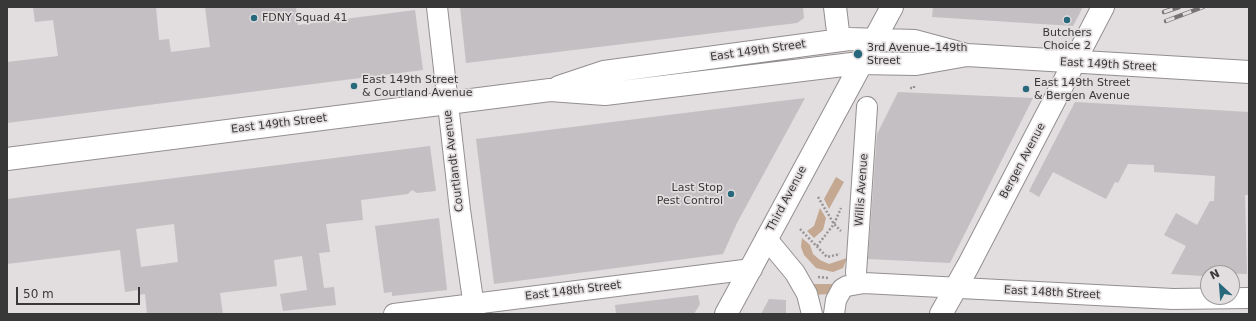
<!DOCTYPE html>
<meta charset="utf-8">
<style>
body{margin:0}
#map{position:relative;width:1256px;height:321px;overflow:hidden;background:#e2ddde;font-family:"DejaVu Sans",sans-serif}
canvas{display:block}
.frame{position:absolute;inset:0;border:8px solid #393838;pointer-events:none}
.north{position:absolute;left:1200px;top:265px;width:40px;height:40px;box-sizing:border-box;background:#e2ddde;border:1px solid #9e9b9c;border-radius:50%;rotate:334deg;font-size:11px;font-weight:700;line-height:16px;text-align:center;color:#393838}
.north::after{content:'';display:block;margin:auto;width:14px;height:18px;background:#28687c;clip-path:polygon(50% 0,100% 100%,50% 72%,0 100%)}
.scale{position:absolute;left:16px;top:287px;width:124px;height:18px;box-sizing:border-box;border:2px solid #393838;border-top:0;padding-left:5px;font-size:12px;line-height:14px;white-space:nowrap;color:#393838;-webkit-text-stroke:3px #e2ddde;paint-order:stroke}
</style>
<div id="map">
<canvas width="1256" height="321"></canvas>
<div class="frame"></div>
<div class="north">N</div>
<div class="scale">50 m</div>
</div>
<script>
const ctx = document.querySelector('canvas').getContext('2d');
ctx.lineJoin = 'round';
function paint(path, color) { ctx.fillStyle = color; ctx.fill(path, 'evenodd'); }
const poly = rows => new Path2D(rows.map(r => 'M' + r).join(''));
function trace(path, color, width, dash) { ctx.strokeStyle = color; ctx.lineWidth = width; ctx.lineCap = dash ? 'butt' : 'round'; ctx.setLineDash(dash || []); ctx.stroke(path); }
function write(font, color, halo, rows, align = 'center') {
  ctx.font = font + ' "DejaVu Sans",sans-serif'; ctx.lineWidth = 3.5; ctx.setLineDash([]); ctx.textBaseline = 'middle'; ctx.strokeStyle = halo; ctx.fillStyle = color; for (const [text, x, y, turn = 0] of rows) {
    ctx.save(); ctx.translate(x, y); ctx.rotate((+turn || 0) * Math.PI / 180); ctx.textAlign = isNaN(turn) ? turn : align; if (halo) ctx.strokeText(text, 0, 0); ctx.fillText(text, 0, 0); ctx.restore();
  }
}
paint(poly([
 [836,177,844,182,829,209,824,199],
 [820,208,826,218,823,230,814,238,807,231,814,226],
 [802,238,810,245,813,254,820,260,829,264,847,258,843,268,833,272,816,268,804,255,801,247],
 [809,284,838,284,829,294,813,295]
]), '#c4a891');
paint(poly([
 [33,7,156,7,159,40,169,39,171,52,210,47,205,7,296,7,298,25,415,10,423,70,7,123,7,62,58,56,53,20,35,22],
 [460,7,803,7,804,18,797,23,466,63],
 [933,7,1083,7,1073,26,932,17],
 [898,92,1033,98,950,263,868,259,877,134],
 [805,98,737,223,723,254,494,284,476,139],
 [1075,102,1249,112,1249,195,1245,195,1247,274,1208,273,1208,275,1202,276,1171,274,1186,246,1164,235,1176,213,1197,225,1210,201,1214,201,1215,176,1154,172,1154,165,1128,164,1118,183,1115,182,1106,199,1053,172,1039,197,1029,191],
 [430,146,436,191,417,193,412,190,408,194,361,200,363,220,326,224,330,252,319,253,324,288,334,287,336,305,283,311,280,294,307,290,302,256,274,260,277,286,220,293,223,314,147,314,145,294,138,295,138,290,125,292,120,250,7,264,7,199],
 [174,224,178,262,141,267,136,229],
 [439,218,447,290,392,296,392,292,384,293,375,226],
 [698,295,700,304,694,314,616,314,615,305],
 [769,299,786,300,786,314,761,314]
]), '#c3bfc2');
const minor = poly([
 [437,7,460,210,475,314],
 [766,238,795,273,807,294,812,314],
 [856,273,867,107],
 [394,314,752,269],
 [834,314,836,300,842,289,847,286,864,283,1173,299,1249,298]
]);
const major = poly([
 [835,7,839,40],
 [559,87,604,72,849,39,915,41,967,55,1249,72],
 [7,159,550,90,605,94,860,63,916,64,967,55],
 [726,314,892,7],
 [941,314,968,266,1103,7]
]);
trace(minor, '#938f8f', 22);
trace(major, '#938f8f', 24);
trace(poly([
 [910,88,914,88,914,85],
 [818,197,834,224,841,231],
 [800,229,827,257,840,254],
 [817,246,834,224,841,208],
 [818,277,829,278]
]), '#979495', 2.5, [2, 2]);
trace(minor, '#fff', 20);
trace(major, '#fff', 22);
const rail = poly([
 [1164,12,1179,7],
 [1166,21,1203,7]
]);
trace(rail, '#767474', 4.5);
trace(rail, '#e2ddde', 3, [9]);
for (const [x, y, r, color] of [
 [254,18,4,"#28687c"],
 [1067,20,4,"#28687c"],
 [858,54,5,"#28687c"],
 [354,86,4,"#28687c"],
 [1026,89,4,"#28687c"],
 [731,194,4,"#28687c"]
]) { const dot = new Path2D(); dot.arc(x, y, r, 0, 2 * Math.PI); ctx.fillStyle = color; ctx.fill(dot); trace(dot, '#e2ddde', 1.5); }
write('11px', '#393838', '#e2ddde', [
 ["FDNY Squad 41",262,18],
 ["Butchers",1067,33,"center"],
 ["Choice 2",1067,46,"center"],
 ["3rd Avenue–149th",867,48],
 ["Street",867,61],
 ["East 149th Street",362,80],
 ["& Courtland Avenue",362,93],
 ["East 149th Street",1034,83],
 ["& Bergen Avenue",1034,96],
 ["Last Stop",723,188,"right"],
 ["Pest Control",723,201,"right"]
], 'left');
write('11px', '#393838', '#e2ddde', [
 ["East 149th Street",758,51,-8],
 ["East 149th Street",1108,65,3],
 ["East 149th Street",279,124,-7],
 ["Courtlandt Avenue",454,161,-97],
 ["Bergen Avenue",1023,161,-62],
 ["Willis Avenue",862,190,-86],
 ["Third Avenue",787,199,-62],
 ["East 148th Street",573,291,-7],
 ["East 148th Street",1052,293,3]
]);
</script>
